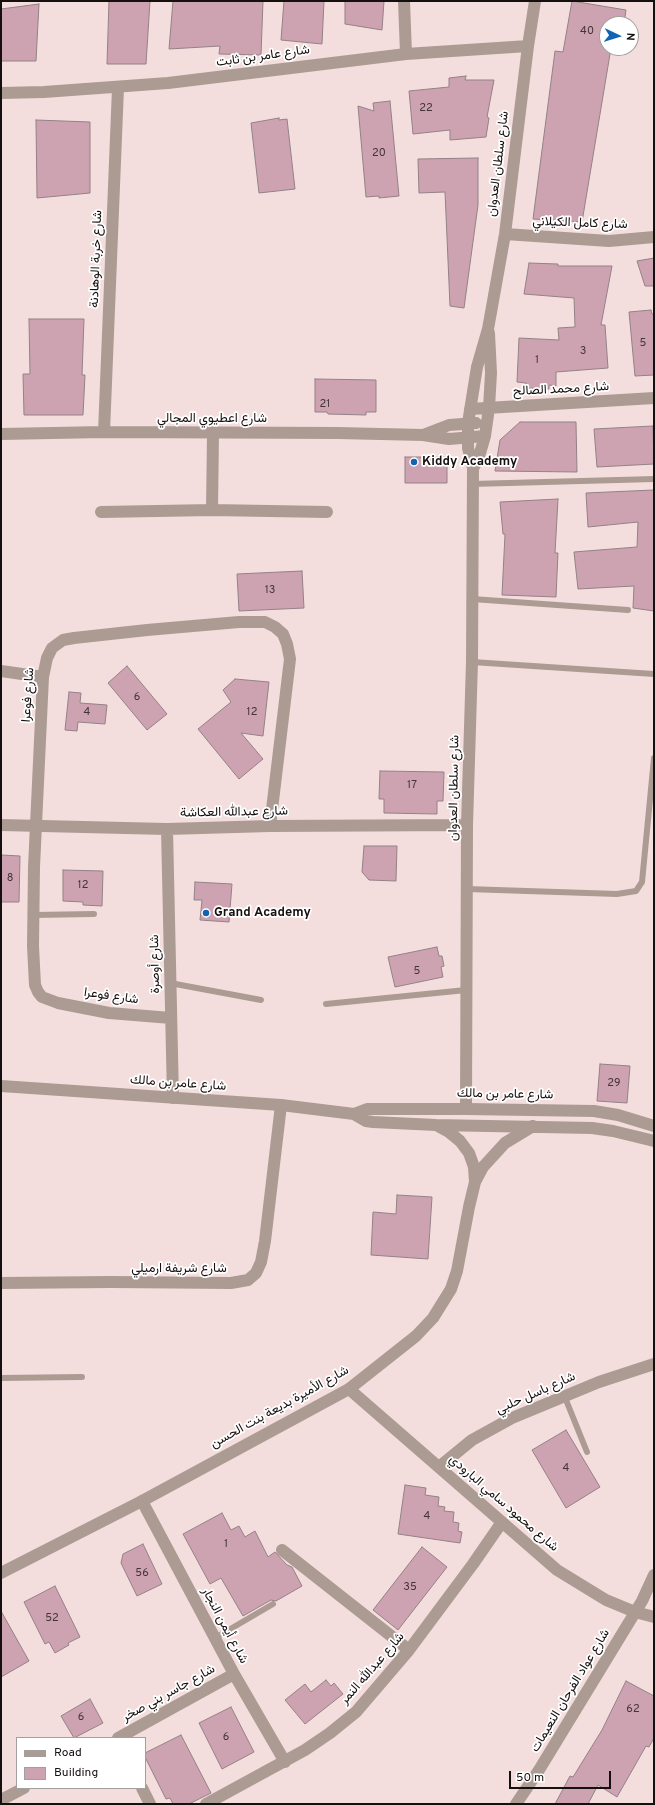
<!DOCTYPE html>
<meta charset="utf-8">
<style>
body{margin:0}
#map{position:relative;width:655px;height:1805px;overflow:hidden;background:#f4dedd;font-family:Overpass,sans-serif}
canvas{display:block}
.frame{position:absolute;inset:0;border:2px solid #160f0f;pointer-events:none}
.legend{position:absolute;left:16px;top:1737px;width:130px;height:52px;box-sizing:border-box;background:#fff;border:1px solid #a29f9f;margin:0;padding:5px 7px;list-style:none;font-size:12px;color:#160f0f}
.legend li{display:flex;align-items:center;gap:8px;height:20px}
.legend b{width:20px;border:1px solid #a29f9f}
.north{position:absolute;left:599px;top:16px;width:40px;height:40px;box-sizing:border-box;background:#fff;border:1px solid #a29f9f;border-radius:50%;rotate:94deg;font-size:11px;font-weight:700;line-height:16px;text-align:center;color:#160f0f}
.north::after{content:'';display:block;margin:auto;width:14px;height:18px;background:#1164b2;clip-path:polygon(50% 0,100% 100%,50% 72%,0 100%)}
.scale{position:absolute;left:509px;top:1771px;width:102px;height:18px;box-sizing:border-box;border:2px solid #160f0f;border-top:0;padding-left:5px;font-size:12px;line-height:14px;white-space:nowrap;color:#160f0f;-webkit-text-stroke:3px #fff;paint-order:stroke}
</style>
<div id="map">
<canvas width="655" height="1805"></canvas>
<div class="frame"></div>
<ul class="legend">
<li><b style="height:5px;background:#ac9b93"></b>Road</li>
<li><b style="height:11px;background:#cda3b1"></b>Building</li>
</ul>
<div class="north">N</div>
<div class="scale">50 m</div>
</div>
<script>
const ctx = document.querySelector('canvas').getContext('2d');
ctx.lineJoin = 'round';
function paint(path, color) { ctx.fillStyle = color; ctx.fill(path, 'evenodd'); }
const poly = rows => new Path2D(rows.map(r => 'M' + r).join(''));
function trace(path, color, width, dash) { ctx.strokeStyle = color; ctx.lineWidth = width; ctx.lineCap = dash ? 'butt' : 'round'; ctx.setLineDash(dash || []); ctx.stroke(path); }
function write(font, color, halo, rows, align = 'center') {
  ctx.font = font + ' Overpass,Vazirmatn,sans-serif'; ctx.lineWidth = 3.5; ctx.setLineDash([]); ctx.textBaseline = 'middle'; ctx.strokeStyle = halo; ctx.fillStyle = color; for (const [text, x, y, turn = 0] of rows) {
    ctx.save(); ctx.translate(x, y); ctx.rotate((+turn || 0) * Math.PI / 180); ctx.textAlign = isNaN(turn) ? turn : align; if (halo) ctx.strokeText(text, 0, 0); ctx.fillText(text, 0, 0); ctx.restore();
  }
}
const building = poly([
 [109,1,150,1,146,64,107,64,109,1],
 [173,1,263,1,261,55,219,54,220,46,169,49,173,1],
 [284,1,324,1,322,44,281,40,284,1],
 [345,1,384,1,382,30,345,24,345,1],
 [572,1,626,10,624,24,607,24,607,48,611,48,582,222,533,219,555,51,563,52,572,1],
 [39,4,36,61,1,61,1,9,39,4],
 [466,76,465,80,494,80,487,117,489,118,486,137,450,140,450,130,413,134,409,91,449,87,449,78,466,76],
 [390,101,399,196,379,198,379,196,366,197,358,106,374,111,373,103,390,101],
 [279,118,279,120,287,119,295,189,259,193,251,123,279,118],
 [36,120,90,122,90,193,37,198,36,120],
 [478,158,478,205,464,308,450,306,445,192,419,193,418,159,478,158],
 [654,258,654,286,645,286,637,261,654,258],
 [529,263,558,264,558,266,612,266,601,325,605,325,608,368,556,372,556,386,549,385,549,389,526,388,526,383,517,382,519,338,559,340,558,328,575,327,574,298,524,294,529,263],
 [651,310,652,314,654,314,654,375,635,376,629,312,651,310],
 [29,319,84,319,82,375,85,375,83,415,24,415,23,374,30,374,29,319],
 [315,379,376,380,376,412,366,412,366,415,328,414,327,412,315,412,315,379],
 [520,422,576,422,577,472,495,471,500,440,520,422],
 [653,426,654,464,597,467,594,429,653,426],
 [405,457,447,457,447,483,405,483,405,457],
 [654,490,654,611,633,608,634,586,578,589,574,552,637,547,638,522,588,527,586,493,654,490],
 [558,499,555,553,558,553,556,597,502,595,505,534,503,534,500,502,558,499],
 [302,571,304,608,239,611,237,574,302,571],
 [127,666,167,714,147,730,108,683,127,666],
 [235,679,269,682,263,736,241,733,263,759,239,779,198,729,231,702,223,690,235,679],
 [69,692,81,693,80,703,107,705,105,724,78,722,77,731,65,730,69,692],
 [380,771,444,772,443,801,437,801,437,814,384,813,384,799,379,799,380,771],
 [364,846,397,846,396,881,369,880,362,872,364,846],
 [1,855,20,856,19,902,1,902,1,855],
 [63,870,103,871,102,906,83,905,83,902,63,901,63,870],
 [195,882,232,884,229,922,200,920,202,900,194,900,195,882],
 [437,947,439,956,442,956,444,966,441,967,443,977,395,987,388,957,437,947],
 [600,1064,630,1066,627,1103,597,1101,600,1064],
 [397,1195,432,1197,428,1259,371,1255,373,1212,396,1214,397,1195],
 [566,1430,600,1487,566,1508,532,1450,566,1430],
 [405,1485,426,1488,425,1495,439,1497,438,1506,445,1507,444,1511,454,1512,453,1522,459,1523,458,1531,462,1532,460,1543,398,1534,405,1485],
 [222,1513,231,1530,239,1526,245,1537,255,1531,268,1557,275,1552,287,1565,292,1567,302,1586,276,1601,271,1600,243,1616,221,1578,210,1584,183,1534,222,1513],
 [143,1544,162,1584,137,1596,121,1563,123,1554,143,1544],
 [422,1547,447,1567,398,1630,373,1610,422,1547],
 [55,1586,80,1637,68,1643,69,1645,55,1653,49,1642,45,1644,24,1602,55,1586],
 [1,1611,29,1661,1,1677,1,1611],
 [326,1680,331,1686,334,1683,343,1694,305,1724,285,1700,305,1684,311,1692,326,1680],
 [626,1681,654,1696,654,1738,649,1747,646,1746,617,1797,598,1785,588,1804,555,1804,570,1776,573,1777,602,1730,626,1681],
 [90,1699,103,1723,74,1738,61,1716,90,1699],
 [231,1707,254,1752,222,1769,199,1723,231,1707],
 [181,1735,211,1793,189,1804,173,1804,170,1798,166,1799,145,1757,145,1753,181,1735]
]);
paint(building, '#cda3b1');
trace(building, '#938187', 1);
trace(poly([
 [472,484,654,479],
 [472,599,628,610],
 [472,662,654,674],
 [467,889,617,894,636,891,642,882,654,758],
 [33,915,94,914],
 [170,983,261,1000],
 [326,1004,466,990],
 [1,1378,82,1377],
 [564,1395,587,1452],
 [215,1638,273,1604]
]), '#ac9b93', 6);
trace(poly([
 [404,1,406,54],
 [1,93,44,92,168,83,406,54,528,46],
 [505,234,609,241,654,237],
 [470,409,654,398],
 [104,432,118,88],
 [1,434,104,432,338,433,423,435,449,439,485,436],
 [423,435,449,425,476,423],
 [473,468,478,460,485,436,489,408,491,373,489,333],
 [212,510,327,512],
 [101,512,212,510,213,434],
 [1,671,43,677],
 [1,825,167,829,270,826,467,825],
 [167,829,173,1098],
 [171,1018,109,1013,58,1003,42,997,38,992,35,985,33,946,34,867,43,677,47,658,52,648,63,640,74,638,147,630,239,622,265,622,275,627,283,634,287,644,290,659,270,826],
 [466,1109,467,825,472,662,473,468,468,448,468,423,477,367,488,329,505,234,528,46,535,1],
 [1,1283,111,1282,231,1283,248,1280,256,1273,261,1262,265,1241,281,1105],
 [349,1389,557,1570,606,1600,635,1612,654,1617],
 [439,1467,472,1440,512,1418,599,1382,654,1364],
 [142,1501,234,1674,285,1762],
 [282,1550,409,1650],
 [118,1738,234,1674],
 [142,1788,150,1804],
 [1,1800,24,1788],
 [206,1804,305,1750,330,1733,356,1712,409,1650,473,1564,502,1522],
 [516,1804,539,1770,642,1601,654,1575]
]), '#ac9b93', 12);
trace(poly([
 [1,1086,281,1105,354,1114,366,1121,373,1122,436,1125,592,1128,613,1131,654,1141],
 [354,1114,367,1109,466,1109,594,1111,618,1115,654,1126],
 [438,1126,449,1132,460,1141,469,1153,474,1167,475,1182],
 [1,1573,142,1501,349,1389,416,1336,433,1318,451,1289,457,1271,469,1207,475,1182,483,1167,505,1143,533,1126]
]), '#ac9b93', 12);
for (const [x, y, r, color] of [
 [414,462,4,"#1164b2"],
 [206,913,4,"#1164b2"]
]) { const dot = new Path2D(); dot.arc(x, y, r, 0, 2 * Math.PI); ctx.fillStyle = color; ctx.fill(dot); trace(dot, '#fff', 1.5); }
write('11px', '#443438', null, [
 ["40",587,32],
 ["22",426,109],
 ["20",379,154],
 ["5",643,344],
 ["3",583,352],
 ["1",537,361],
 ["21",325,405],
 ["13",270,591],
 ["6",137,698],
 ["4",87,713],
 ["12",252,713],
 ["17",412,786],
 ["8",10,879],
 ["12",83,886],
 ["5",417,972],
 ["29",614,1084],
 ["4",566,1469],
 ["4",427,1517],
 ["1",226,1545],
 ["56",142,1574],
 ["35",410,1588],
 ["52",52,1619],
 ["62",633,1710],
 ["6",81,1718],
 ["6",226,1738]
]);
write('13px', '#160f0f', '#fff', [
 ["شارع عامر بن ثابت",263,57,-8],
 ["شارع سلطان العدوان",499,164,-83],
 ["شارع كامل الكيلاني",580,224,2],
 ["شارع خربة الوهادنة",97,259,-88],
 ["شارع محمد الصالح",561,390,-3],
 ["شارع اعطيوي المجالي",212,419],
 ["شارع فوعرا",29,695,-86],
 ["شارع سلطان العدوان",455,788,-89],
 ["شارع عبدالله العكاشة",234,813,-1],
 ["شارع أوصرة",156,964,-91],
 ["شارع فوعرا",111,997,8],
 ["شارع عامر بن مالك",178,1084,4],
 ["شارع عامر بن مالك",505,1095,1],
 ["شارع شريفة ارميلي",179,1269],
 ["شارع باسل حلبي",536,1394,-24],
 ["شارع الأميرة بديعة بنت الحسن",280,1408,-29],
 ["شارع محمود سامي البارودي",503,1504,41],
 ["شارع أيمن النجار",224,1626,62],
 ["شارع عبدالله النمر",373,1669,-49],
 ["شارع عواد الفرحان النعيمات",571,1691,-59],
 ["شارع جاسر بني صخر",169,1694,-29]
]);
write('bold 13px', '#160f0f', '#fff', [
 ["Kiddy Academy",422,462],
 ["Grand Academy",214,913]
], 'left');
</script>
